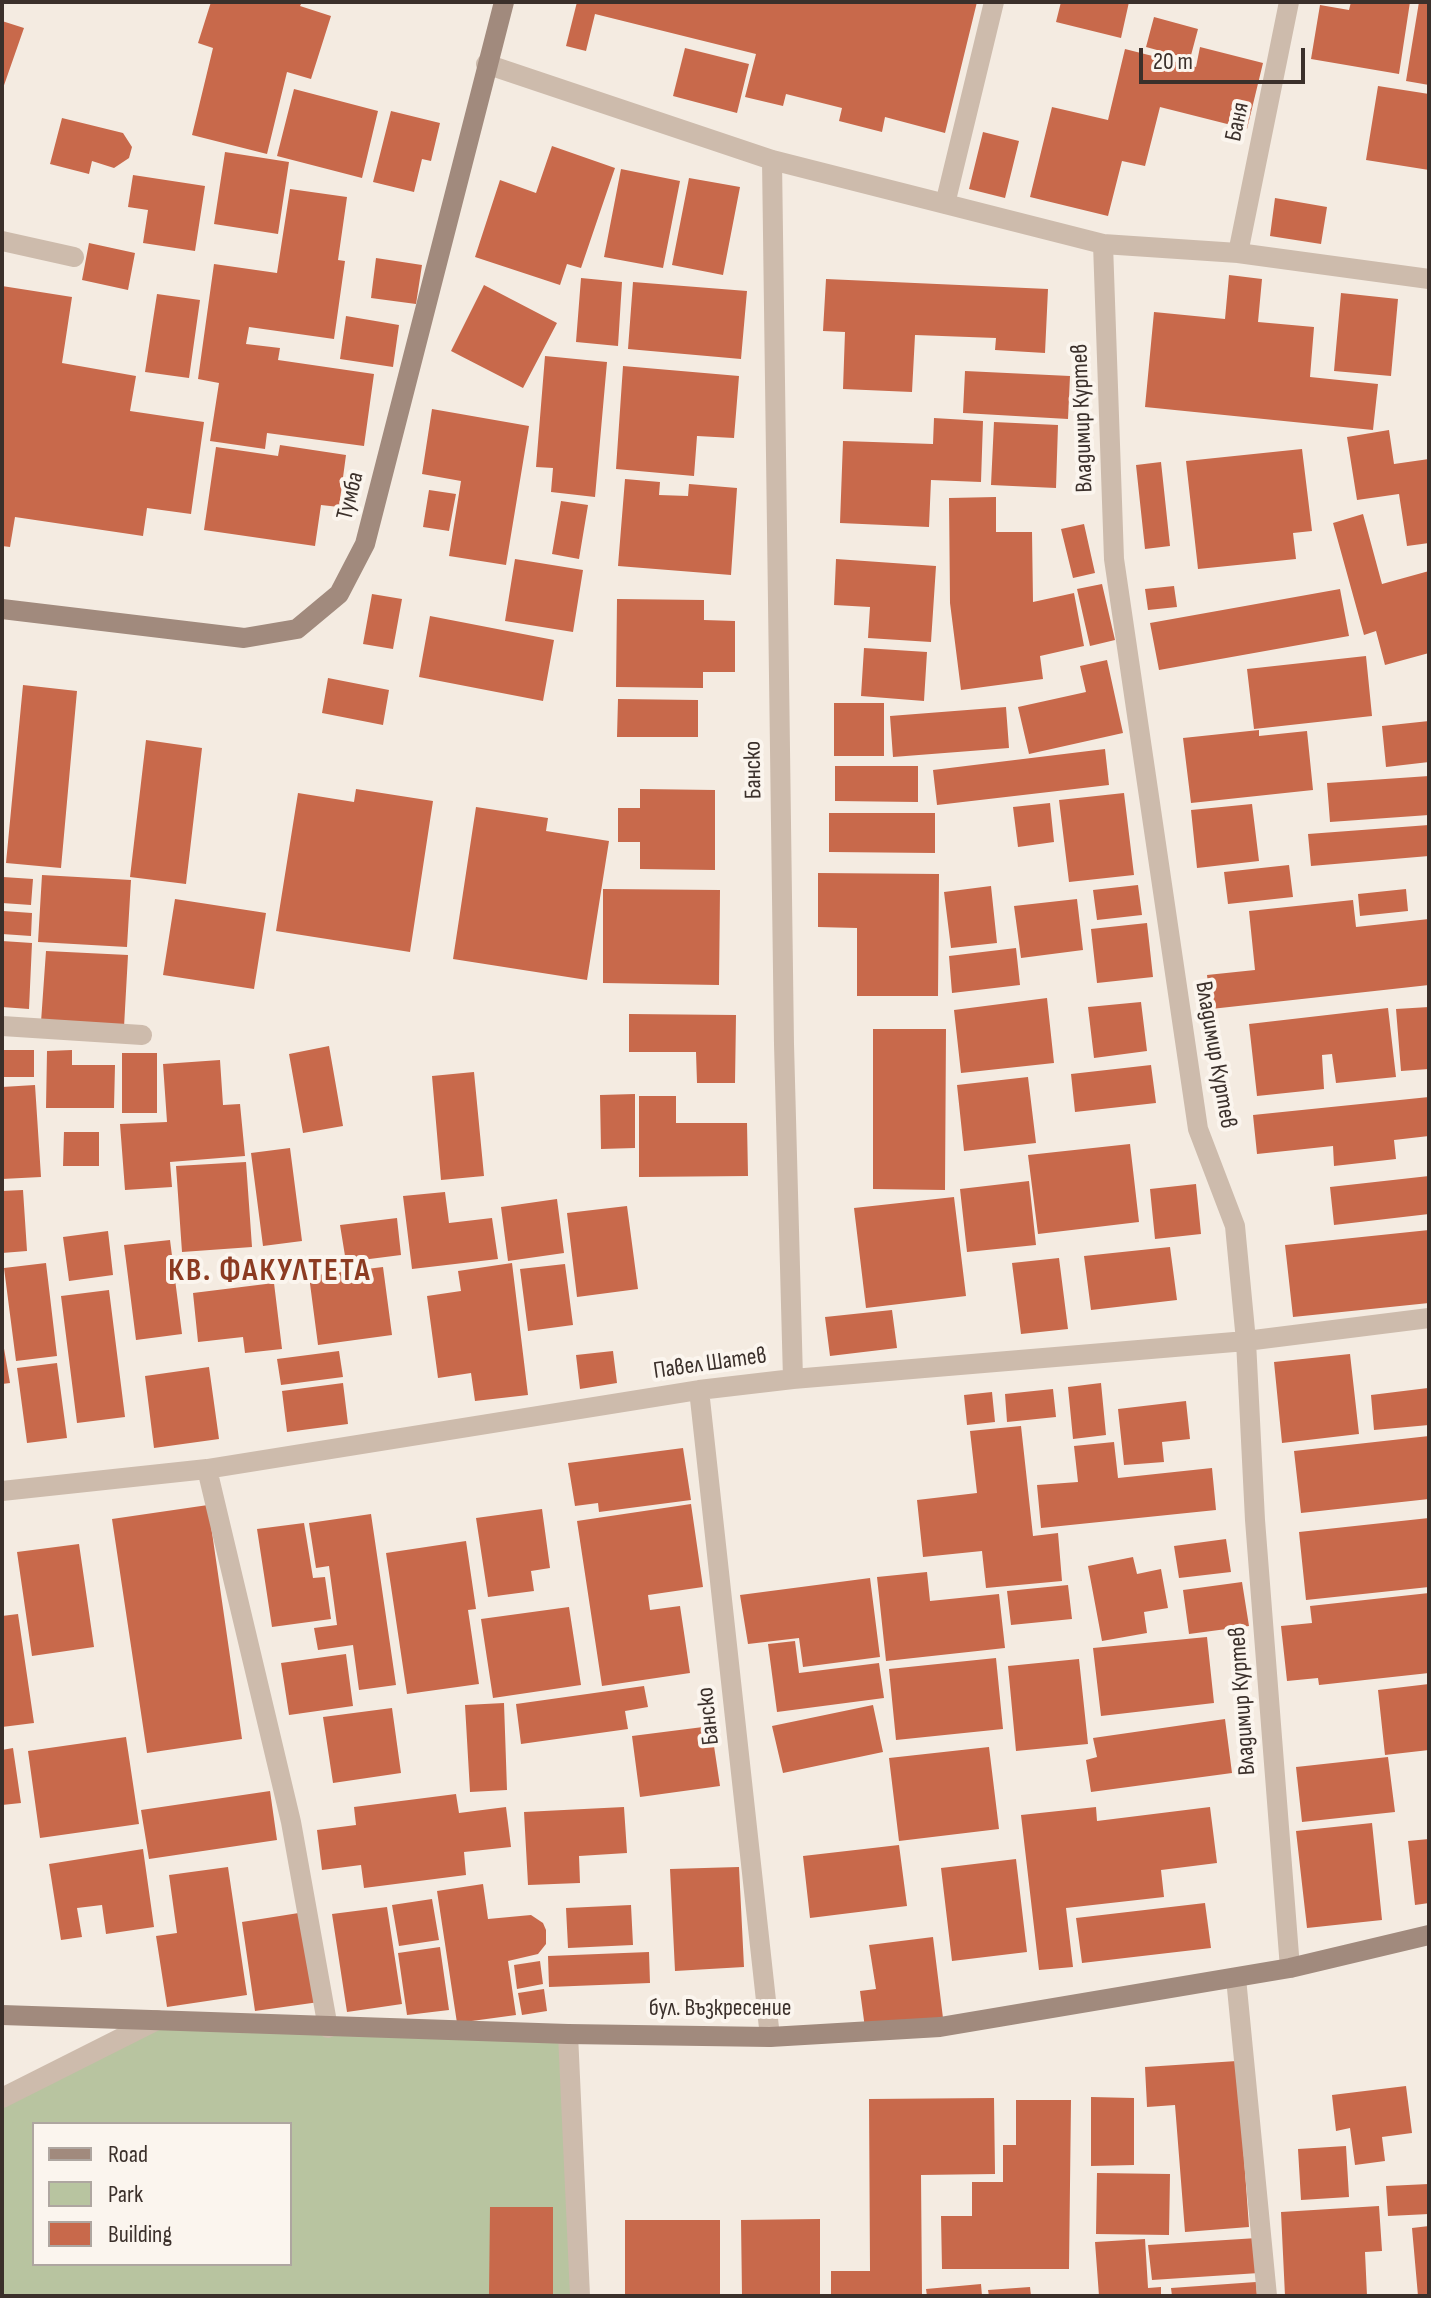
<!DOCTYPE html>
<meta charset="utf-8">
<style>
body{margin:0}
#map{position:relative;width:1431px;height:2298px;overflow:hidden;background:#f4ebe1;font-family:"Sofia Sans Condensed",sans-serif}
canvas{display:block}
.frame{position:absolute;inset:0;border:4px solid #3b302b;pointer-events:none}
.legend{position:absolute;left:32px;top:2122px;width:260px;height:144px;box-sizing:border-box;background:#fbf5ee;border:2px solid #aea6a0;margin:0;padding:10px 14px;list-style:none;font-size:24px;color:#3b302b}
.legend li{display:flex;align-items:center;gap:16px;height:40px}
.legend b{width:40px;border:2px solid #aea6a0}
.scale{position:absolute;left:1139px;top:48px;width:166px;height:36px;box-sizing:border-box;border:4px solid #3b302b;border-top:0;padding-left:10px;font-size:24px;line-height:28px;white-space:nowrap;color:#3b302b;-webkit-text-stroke:6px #fbf5ee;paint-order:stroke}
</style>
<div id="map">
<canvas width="1431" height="2298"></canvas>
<div class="frame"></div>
<ul class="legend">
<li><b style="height:10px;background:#a18a7d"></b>Road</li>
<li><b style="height:22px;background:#b8c4a0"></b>Park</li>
<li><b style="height:22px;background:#c8694b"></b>Building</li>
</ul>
<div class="scale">20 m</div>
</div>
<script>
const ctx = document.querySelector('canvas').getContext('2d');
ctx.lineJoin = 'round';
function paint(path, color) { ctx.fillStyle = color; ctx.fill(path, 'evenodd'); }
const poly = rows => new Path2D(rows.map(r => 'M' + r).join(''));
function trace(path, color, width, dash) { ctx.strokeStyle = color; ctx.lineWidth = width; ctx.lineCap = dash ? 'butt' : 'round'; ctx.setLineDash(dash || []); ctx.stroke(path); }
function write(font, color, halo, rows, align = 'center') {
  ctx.font = font + ' "Sofia Sans Condensed",sans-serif'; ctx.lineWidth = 8; ctx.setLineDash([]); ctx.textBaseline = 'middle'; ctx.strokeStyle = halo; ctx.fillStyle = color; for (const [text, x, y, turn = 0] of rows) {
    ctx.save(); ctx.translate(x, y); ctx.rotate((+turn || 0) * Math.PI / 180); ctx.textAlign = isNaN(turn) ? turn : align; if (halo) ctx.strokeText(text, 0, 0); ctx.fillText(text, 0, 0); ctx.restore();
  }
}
paint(poly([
 [157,2020,568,2034,580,2296,2,2296,2,2105],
 [34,2124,290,2124,290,2264,34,2264]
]), '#b8c4a0');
paint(poly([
 [211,2,302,2,300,6,331,16,311,79,287,72,267,154,192,135,213,48,198,43],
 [577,2,977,2,945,133,885,117,882,132,839,121,842,108,786,94,783,106,745,97,756,54,595,14,586,51,566,46],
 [1061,2,1129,2,1121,38,1056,22],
 [1351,2,1410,2,1399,74,1311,59,1320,5,1349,10],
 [1419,2,1429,2,1429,85,1406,81],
 [1154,17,1198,29,1190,59,1146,47],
 [2,21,24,28,2,91],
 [1200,47,1263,63,1247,129,1160,107,1145,166,1122,161,1108,216,1030,197,1052,107,1108,120,1125,49,1196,67],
 [685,48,749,64,737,113,673,96],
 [1378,86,1429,94,1429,170,1366,160],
 [294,89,378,111,362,178,277,156],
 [391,111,440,123,431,161,422,159,414,192,373,182],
 [62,118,123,133,132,147,129,158,114,168,92,161,89,174,50,164],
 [983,132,1019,141,1005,198,969,189],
 [552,146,615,168,581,268,567,264,560,285,475,257,500,180,536,193],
 [225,152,289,162,278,234,214,224],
 [621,169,680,181,663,268,604,257],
 [133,175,205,186,195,251,143,243,148,210,128,207],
 [689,178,740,187,723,275,672,265],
 [290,189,347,197,338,260,345,261,334,339,249,327,246,344,280,348,278,360,374,374,364,446,267,433,265,449,210,441,219,383,198,379,214,264,277,273],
 [1275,198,1327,207,1321,244,1270,236],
 [89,243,135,253,128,290,82,280],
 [376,258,422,265,416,304,371,298],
 [1229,275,1262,279,1258,322,1314,327,1310,377,1378,384,1373,430,1145,407,1154,312,1225,319],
 [581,278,622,282,618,346,576,342],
 [826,279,1048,289,1045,353,995,350,996,338,915,335,912,392,843,389,845,332,823,331],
 [633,282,747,291,741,359,628,349],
 [484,285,557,323,523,388,451,351],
 [2,286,72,297,62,363,136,376,130,411,204,422,191,514,147,508,143,536,15,517,10,547,2,546],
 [1341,293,1398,299,1391,376,1334,371],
 [157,294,200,300,189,378,145,372],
 [346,316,399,325,393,367,340,359],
 [545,356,607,362,595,497,551,492,553,468,536,467],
 [623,366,739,376,734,438,697,436,694,476,616,469],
 [965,371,1070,376,1068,419,963,413],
 [432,409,529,426,506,565,449,556,461,481,422,474],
 [934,418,983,421,981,482,931,480,929,527,840,523,843,441,933,444],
 [994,422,1058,425,1056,488,991,485],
 [1389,430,1394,464,1429,459,1429,543,1407,546,1399,494,1357,500,1347,437],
 [280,445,346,455,339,507,321,505,315,546,204,530,216,447,278,456],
 [1302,449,1312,531,1293,533,1296,559,1198,569,1186,461],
 [1161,462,1170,546,1145,549,1136,465],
 [625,479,660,482,659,495,688,496,689,484,737,488,731,575,618,566],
 [429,490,456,494,449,531,423,527],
 [996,497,996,532,1032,532,1033,602,1074,593,1084,646,1040,656,1043,679,961,690,950,603,949,498],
 [561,501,588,505,579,559,552,554],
 [1363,514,1382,584,1429,571,1429,653,1385,665,1376,631,1364,635,1333,523],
 [1084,524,1095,573,1073,578,1061,529],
 [515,559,583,570,573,632,505,621],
 [836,559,936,566,931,642,868,638,870,607,834,605],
 [1102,584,1115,640,1090,646,1077,589],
 [1174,586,1177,607,1148,610,1145,589],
 [1340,589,1349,636,1159,670,1150,623],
 [372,594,402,599,393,649,363,644],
 [617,599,704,600,704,620,735,621,735,672,703,672,703,688,616,687],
 [430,616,554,640,543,701,419,677],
 [864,648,927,652,924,701,861,696],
 [1366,656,1372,716,1254,729,1247,669],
 [1107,660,1123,733,1029,754,1018,707,1086,692,1080,666],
 [328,678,389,690,383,725,322,713],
 [23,685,77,691,61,868,6,863],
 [618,699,698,700,698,737,617,737],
 [834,703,884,703,884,756,834,756],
 [1006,707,1009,748,893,757,890,716],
 [1429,721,1429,762,1386,767,1382,726],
 [1259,730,1259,736,1307,731,1313,790,1191,803,1183,738],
 [146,740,202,748,186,884,130,877],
 [1105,749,1109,785,937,805,933,770],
 [835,766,918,766,918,802,835,801],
 [1429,776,1429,815,1330,822,1327,783],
 [356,789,433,801,410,952,276,931,298,793,354,802],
 [640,789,715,790,715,870,640,869,640,842,618,842,618,808,640,808],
 [1124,793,1134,875,1069,882,1059,800],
 [1050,803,1054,842,1018,847,1013,807],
 [1252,804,1259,861,1197,868,1191,810],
 [476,807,548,818,546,831,609,841,587,980,453,959],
 [829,813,935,813,935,853,829,852],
 [1429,825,1429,856,1311,866,1308,834],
 [1289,865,1293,897,1228,904,1224,872],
 [818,873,939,874,938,996,857,996,857,928,818,927],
 [42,875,131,880,127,947,38,942],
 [3,877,33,879,31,905,2,903],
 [1138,885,1142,915,1097,920,1093,890],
 [991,886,997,943,951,948,944,892],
 [603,889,720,890,719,985,603,983],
 [1406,889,1408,911,1360,916,1358,894],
 [175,899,266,913,254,989,163,975],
 [1077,899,1083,950,1021,958,1014,906],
 [1353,900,1356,927,1429,919,1429,985,1211,1009,1207,975,1255,970,1249,911],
 [3,911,32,913,31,936,2,934],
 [1147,923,1153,977,1097,983,1091,929],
 [2,941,32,943,29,1009,2,1007],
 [1016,948,1020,985,952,993,949,956],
 [46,951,128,955,124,1027,41,1022],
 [1047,998,1054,1063,961,1073,954,1010],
 [1141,1002,1147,1051,1094,1058,1088,1007],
 [1429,1007,1429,1069,1401,1071,1396,1009],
 [1388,1008,1396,1077,1336,1083,1332,1054,1322,1055,1324,1089,1257,1096,1249,1024],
 [629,1014,736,1015,735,1083,697,1083,696,1052,629,1052],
 [873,1029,946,1029,945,1190,873,1189],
 [329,1046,343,1126,303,1133,289,1054],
 [2,1050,34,1050,34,1077,2,1077],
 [72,1050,72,1065,115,1065,114,1108,46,1108,47,1051],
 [122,1053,157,1053,157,1113,122,1113],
 [220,1060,223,1105,240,1104,245,1156,170,1162,172,1187,125,1190,120,1124,167,1122,163,1064],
 [1151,1065,1156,1103,1075,1112,1071,1074],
 [474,1072,484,1176,441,1180,432,1076],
 [1028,1077,1036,1143,964,1151,957,1085],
 [35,1085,41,1177,2,1179,2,1087],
 [635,1094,635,1148,601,1149,600,1095],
 [639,1096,676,1096,676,1123,747,1123,748,1176,639,1177],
 [1429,1097,1429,1136,1394,1140,1396,1159,1334,1166,1333,1146,1257,1154,1253,1115],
 [64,1132,99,1132,99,1166,63,1166],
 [1130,1144,1139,1222,1038,1234,1028,1155],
 [290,1148,302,1241,263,1246,251,1153],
 [246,1162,252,1247,182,1252,176,1166],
 [1429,1176,1429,1214,1334,1225,1330,1187],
 [1029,1181,1036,1245,967,1252,960,1189],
 [1196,1184,1201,1234,1155,1239,1150,1189],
 [23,1190,27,1251,2,1253,2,1191],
 [445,1192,449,1223,492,1218,498,1259,412,1269,403,1196],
 [954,1197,966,1296,866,1308,854,1208],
 [557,1199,564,1253,508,1261,501,1207],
 [627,1206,638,1289,577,1297,567,1213],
 [397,1218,401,1255,346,1262,340,1225],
 [1429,1230,1429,1303,1293,1317,1285,1245],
 [108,1231,113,1275,69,1281,63,1237],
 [170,1240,182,1334,136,1340,124,1245],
 [1170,1247,1177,1300,1091,1310,1084,1256],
 [1059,1258,1068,1329,1021,1334,1012,1263],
 [46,1263,57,1356,16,1361,4,1268],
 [512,1263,528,1395,475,1401,471,1373,438,1378,427,1296,461,1291,458,1271],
 [565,1264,573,1325,528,1331,520,1269],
 [383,1267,392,1335,318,1345,309,1276],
 [274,1283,282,1349,245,1353,243,1337,198,1342,193,1293],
 [109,1290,125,1417,77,1423,61,1296],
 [892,1310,897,1348,830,1356,825,1317],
 [2,1337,10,1383,2,1384],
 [339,1351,343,1377,281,1385,277,1359],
 [613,1351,617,1383,580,1389,576,1355],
 [1350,1354,1359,1434,1282,1443,1274,1362],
 [57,1363,67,1438,27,1443,17,1368],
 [209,1367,219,1439,154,1448,145,1376],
 [343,1383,348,1424,287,1432,282,1391],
 [1101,1383,1106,1435,1073,1439,1068,1387],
 [1428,1388,1429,1425,1374,1430,1371,1395],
 [1053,1389,1056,1417,1007,1422,1005,1394],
 [992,1392,995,1422,967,1425,964,1395],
 [1186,1401,1190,1439,1162,1442,1164,1462,1124,1465,1118,1409],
 [1021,1426,1033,1536,1058,1533,1062,1581,986,1588,982,1551,923,1557,917,1500,977,1493,970,1431],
 [1429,1436,1429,1499,1301,1513,1294,1451],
 [1114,1442,1118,1478,1212,1468,1216,1510,1041,1528,1037,1485,1078,1482,1074,1446],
 [683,1448,691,1500,599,1512,598,1503,575,1506,568,1463],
 [691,1504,703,1587,648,1595,650,1610,680,1606,690,1673,602,1686,577,1521],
 [208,1505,242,1739,147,1753,112,1519],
 [542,1509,550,1568,531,1571,534,1591,488,1597,476,1518],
 [371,1514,396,1685,359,1690,353,1645,318,1650,314,1628,337,1625,329,1566,316,1568,309,1523],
 [1429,1518,1429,1587,1306,1600,1299,1532],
 [304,1523,313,1578,325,1577,331,1619,272,1627,257,1529],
 [1226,1539,1231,1572,1179,1578,1174,1546],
 [466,1541,476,1609,468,1610,479,1684,407,1694,386,1553],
 [79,1544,94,1647,32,1656,17,1552],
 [1133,1557,1137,1574,1161,1569,1168,1608,1144,1612,1147,1633,1102,1641,1088,1566],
 [927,1572,930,1601,999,1594,1005,1648,886,1661,877,1577],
 [870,1578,880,1657,803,1667,799,1638,748,1644,740,1595],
 [1242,1582,1249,1626,1189,1634,1183,1590],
 [1068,1585,1072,1619,1011,1625,1007,1591],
 [1429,1593,1429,1673,1319,1685,1318,1678,1287,1681,1281,1626,1312,1623,1310,1606],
 [569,1607,581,1685,493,1698,481,1619],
 [18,1614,34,1723,2,1727,2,1616],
 [1207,1637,1214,1703,1101,1716,1093,1648],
 [795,1641,799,1673,879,1663,884,1698,777,1712,768,1644],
 [346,1654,353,1706,289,1715,281,1663],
 [996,1658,1003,1729,896,1740,889,1669],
 [1079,1659,1088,1744,1016,1751,1008,1666],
 [1429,1684,1429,1750,1385,1755,1378,1690],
 [644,1686,648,1707,625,1711,628,1729,521,1744,516,1704],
 [504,1703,507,1790,470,1792,465,1705],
 [873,1705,883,1752,783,1773,772,1726],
 [392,1708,401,1773,333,1783,323,1717],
 [1225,1719,1232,1773,1091,1792,1086,1760,1097,1757,1093,1738],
 [711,1726,720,1786,640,1797,632,1736],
 [126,1737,139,1824,40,1838,28,1751],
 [989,1747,999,1829,899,1841,889,1758],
 [13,1748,21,1803,2,1805,2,1750],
 [1388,1757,1395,1812,1302,1822,1296,1767],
 [270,1791,277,1840,149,1859,141,1810],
 [456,1794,459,1813,506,1807,511,1847,464,1852,466,1875,364,1888,361,1865,322,1870,317,1830,356,1825,354,1807],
 [624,1807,627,1853,579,1856,580,1883,528,1885,524,1812],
 [1096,1807,1097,1821,1210,1807,1217,1863,1161,1870,1164,1897,1066,1908,1073,1967,1039,1970,1021,1815],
 [1372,1823,1382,1920,1307,1928,1296,1831],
 [1429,1839,1429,1903,1415,1905,1408,1841],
 [899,1845,907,1906,810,1918,803,1856],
 [143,1849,154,1927,106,1934,102,1905,77,1908,82,1937,61,1940,49,1864],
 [1016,1859,1027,1952,952,1961,941,1868],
 [228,1867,247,1995,167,2007,156,1936,177,1933,169,1875],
 [739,1867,744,1967,675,1971,670,1869],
 [483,1884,488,1919,531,1915,543,1923,546,1930,546,1944,538,1954,508,1961,516,2015,457,2023,437,1891],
 [432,1899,439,1940,399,1946,392,1905],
 [1205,1903,1211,1948,1082,1963,1076,1918],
 [631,1905,633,1945,568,1948,566,1908],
 [387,1907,402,2004,347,2012,332,1914],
 [305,1912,319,2002,255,2011,242,1922],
 [933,1937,943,2018,865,2028,860,1991,876,1989,869,1945],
 [440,1947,449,2010,407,2015,398,1953],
 [649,1952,650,1983,549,1987,548,1956],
 [540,1961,543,1984,517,1989,514,1965],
 [544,1989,547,2011,522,2015,518,1993],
 [1237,2061,1249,2227,1185,2232,1175,2105,1147,2107,1145,2067],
 [1406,2086,1412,2133,1382,2137,1385,2161,1355,2165,1350,2128,1336,2131,1332,2095],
 [1091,2097,1134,2098,1134,2165,1091,2166],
 [994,2098,995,2174,921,2175,922,2296,831,2296,831,2271,870,2271,869,2099],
 [1016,2100,1071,2100,1069,2269,942,2269,941,2216,972,2216,972,2182,1003,2182,1003,2145,1016,2145],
 [1346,2146,1349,2197,1301,2200,1298,2149],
 [1097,2173,1170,2174,1169,2235,1096,2234],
 [1429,2184,1429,2214,1388,2216,1386,2186],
 [1379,2206,1382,2251,1365,2252,1367,2296,1285,2296,1281,2212],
 [490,2207,553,2207,553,2296,489,2296],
 [820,2219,820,2296,742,2296,741,2220],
 [625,2220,720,2220,720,2296,625,2296],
 [1429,2226,1429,2296,1418,2296,1412,2228],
 [1257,2238,1259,2273,1152,2280,1148,2245],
 [1145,2239,1148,2288,1161,2287,1161,2296,1099,2296,1095,2242],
 [1256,2282,1257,2296,1172,2296,1171,2288],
 [981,2284,982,2296,927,2296,926,2289],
 [1030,2287,1031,2296,989,2296,988,2290]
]), '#c8694b');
trace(poly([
 [2,241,74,257],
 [568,2034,580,2296],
 [2,2098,157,2020]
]), '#cdbbac', 20);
trace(poly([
 [486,64,772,160,1103,244,1238,253,1429,279],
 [772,160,784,1044,793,1379],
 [945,204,994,2],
 [1103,244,1114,559,1198,1129,1235,1226,1246,1341,1255,1520,1290,1968],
 [1238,253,1289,2],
 [2,1026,142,1035],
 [699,1390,770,2037],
 [207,1469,291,1822,328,2028],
 [2,1491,207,1469,699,1390,793,1379,1246,1341,1429,1318],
 [1236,1978,1267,2296]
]), '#cdbbac', 20);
trace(poly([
 [2,609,244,638,297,629,339,594,365,544,504,2],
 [2,2015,568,2034,770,2037,940,2027,1290,1968,1429,1935]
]), '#a18a7d', 20);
write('24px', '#3b302b', '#fbf5ee', [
 ["Баня",1238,122,-78],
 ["Владимир Куртев",1083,418,-92],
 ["Тумба",351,496,-76],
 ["Банско",754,770,-91],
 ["Владимир Куртев",1215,1055,80],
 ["Павел Шатев",710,1364,-8],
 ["Владимир Куртев",1243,1701,-94],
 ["Банско",709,1716,-96],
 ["бул. Възкресение",720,2009]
]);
ctx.letterSpacing = '2px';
write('bold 32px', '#8c3b22', '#fbf5ee', [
 ["КВ. ФАКУЛТЕТА",270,1272]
]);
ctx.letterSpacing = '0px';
</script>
